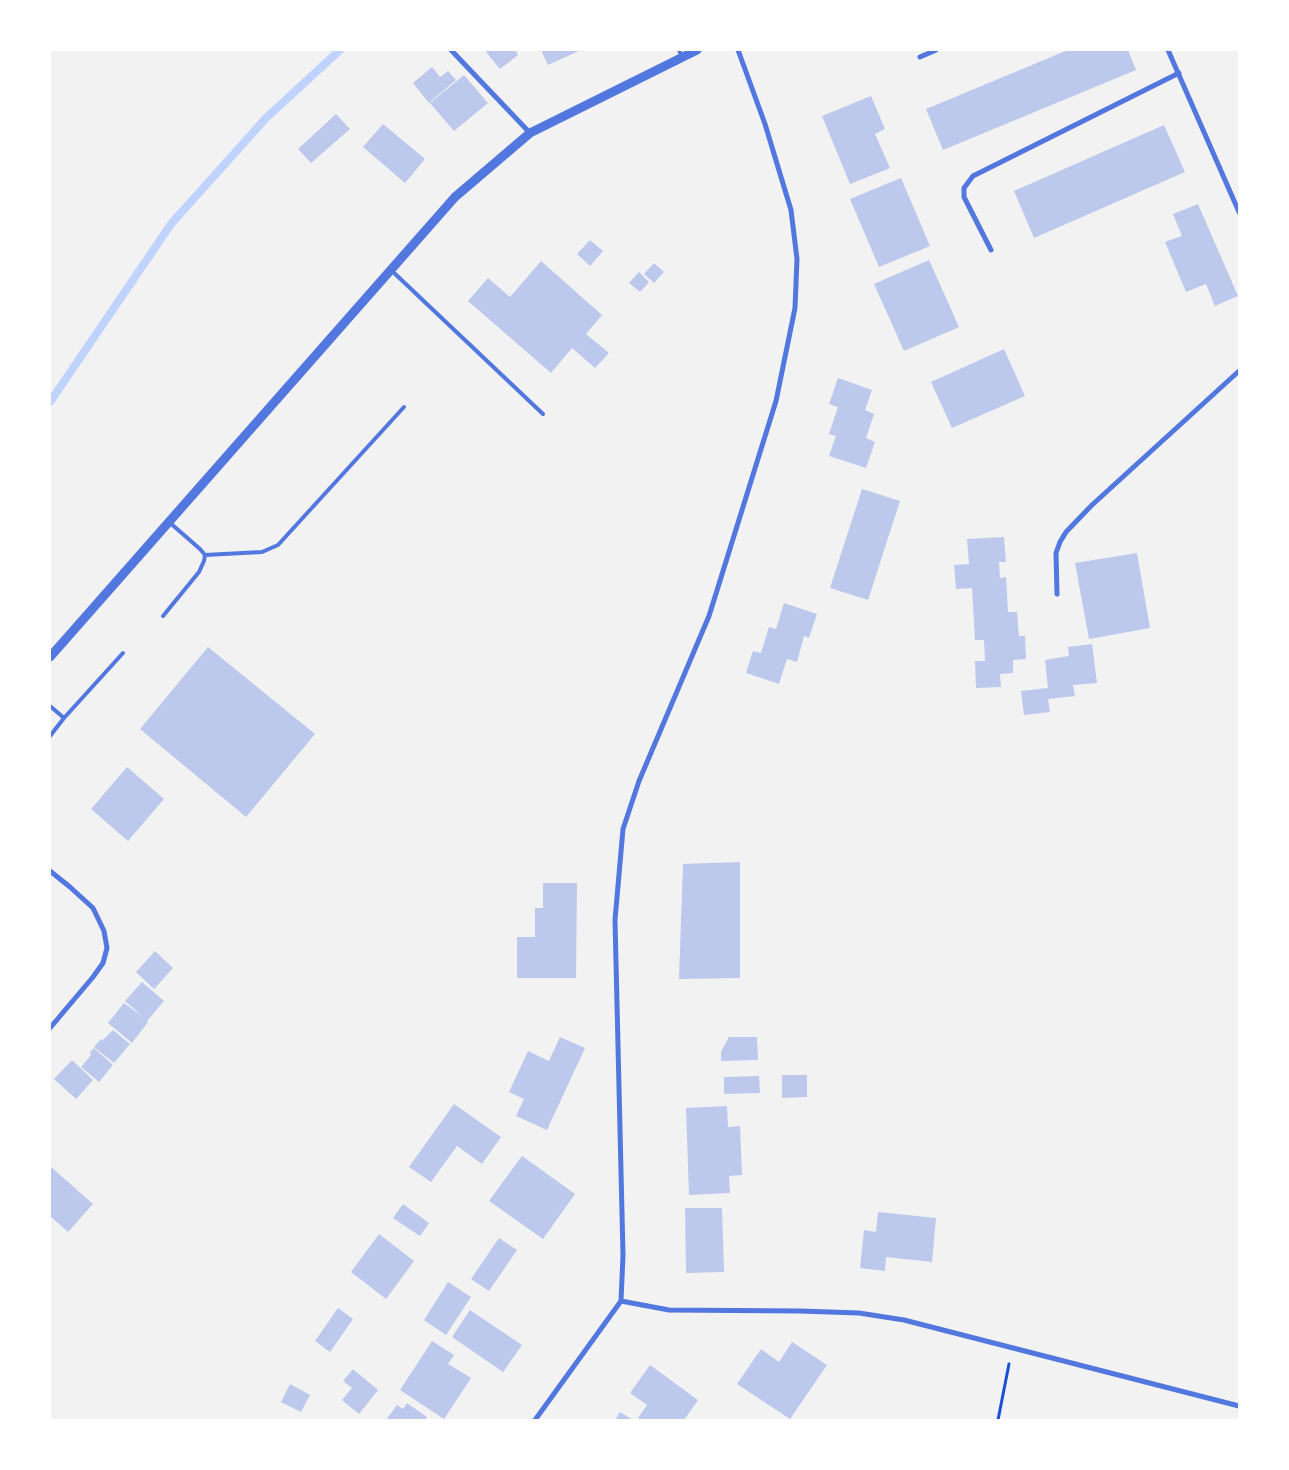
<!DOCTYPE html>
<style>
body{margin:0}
#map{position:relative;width:1289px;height:1470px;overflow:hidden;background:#f2f2f2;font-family:"DM Sans",sans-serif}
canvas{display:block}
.frame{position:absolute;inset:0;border:51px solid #fff;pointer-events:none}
</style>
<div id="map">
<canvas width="1289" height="1470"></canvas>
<div class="frame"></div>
</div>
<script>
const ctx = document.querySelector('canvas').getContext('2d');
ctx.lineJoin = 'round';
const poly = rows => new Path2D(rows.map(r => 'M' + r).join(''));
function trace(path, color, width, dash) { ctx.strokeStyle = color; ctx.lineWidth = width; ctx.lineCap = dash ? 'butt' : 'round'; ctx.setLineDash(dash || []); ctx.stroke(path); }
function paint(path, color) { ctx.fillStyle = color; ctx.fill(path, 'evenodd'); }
trace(poly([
 [50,402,171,224,266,118,340,50]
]), '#bfd3fe', 8);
paint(poly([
 [489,50,515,50,518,55,500,69,486,52],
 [541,50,581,50,548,65],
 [1068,50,1128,50,1136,70,943,150,926,109],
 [432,67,440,77,448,71,456,80,429,103,413,83],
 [464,75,488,103,454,131,430,103],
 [871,96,885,129,875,134,890,168,850,184,822,116],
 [336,114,350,129,311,163,298,149],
 [383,124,425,159,405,183,363,147],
 [1164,125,1185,172,1034,238,1014,191],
 [901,178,930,246,879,267,850,199],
 [1198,204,1238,296,1215,306,1206,284,1186,292,1165,242,1182,236,1173,214],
 [590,240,603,251,590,266,577,254],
 [929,260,959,327,904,351,874,284],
 [541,261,602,315,586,334,609,353,595,368,572,348,551,373,468,301,488,278,510,297],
 [654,263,664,272,654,283,644,274],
 [639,272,649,282,640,292,629,283],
 [1004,349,1025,396,952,428,931,382],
 [838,378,872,390,865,410,874,414,866,438,875,442,866,468,829,456,836,436,829,434,838,407,829,404],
 [862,489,900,501,868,600,830,588],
 [1004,537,1006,562,999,562,1000,578,1006,577,1008,612,1017,612,1019,636,1025,636,1026,659,1013,660,1013,673,1000,674,1001,687,976,688,975,661,985,661,984,640,975,640,972,588,956,589,954,565,969,564,967,539],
 [1137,553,1150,628,1089,639,1075,563],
 [784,603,817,614,809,638,804,636,797,662,787,659,779,684,746,673,753,651,761,653,769,627,776,629],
 [1092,644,1097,683,1073,685,1075,696,1048,699,1050,712,1024,715,1021,691,1048,688,1045,660,1069,656,1068,647],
 [208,647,315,734,246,817,140,729],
 [127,767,164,799,128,841,91,809],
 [740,862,740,978,679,979,683,864],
 [543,883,577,883,576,978,517,978,517,937,535,937,535,908,543,908],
 [155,951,173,968,154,989,136,972],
 [142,982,164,1001,147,1021,148,1022,132,1043,108,1023,124,1003,143,1017,125,1001],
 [113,1030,130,1044,114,1063,94,1047,101,1039,103,1040],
 [560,1037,585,1048,547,1130,516,1116,524,1099,509,1092,528,1051,549,1061],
 [729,1037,757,1037,758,1060,721,1061,721,1052],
 [94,1048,113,1065,99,1082,81,1067,91,1055,90,1052],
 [72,1060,93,1080,76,1099,54,1079],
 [782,1075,807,1075,807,1097,782,1098],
 [759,1076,760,1093,724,1094,724,1077],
 [454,1104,501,1137,482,1164,457,1146,431,1182,409,1167],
 [727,1106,728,1127,740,1126,742,1175,729,1176,730,1193,689,1195,686,1108],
 [522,1156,575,1194,543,1239,489,1201],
 [50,1166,93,1204,68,1232,50,1216],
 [403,1204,429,1223,420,1236,393,1218],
 [685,1208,722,1208,724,1272,686,1273],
 [878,1212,936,1218,932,1262,886,1257,885,1271,860,1268,864,1230,876,1232],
 [379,1234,414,1261,386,1299,351,1272],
 [499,1238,517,1250,489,1291,471,1279],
 [448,1282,471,1297,446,1335,424,1320],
 [338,1308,353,1319,330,1352,315,1341],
 [470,1310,522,1345,503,1372,452,1337],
 [432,1341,454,1355,448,1364,471,1378,444,1419,400,1390],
 [792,1342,827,1365,790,1419,737,1384,761,1349,779,1362],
 [650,1365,698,1400,684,1420,641,1420,638,1418,647,1405,630,1393],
 [353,1369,378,1390,359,1414,342,1400,352,1388,343,1381],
 [290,1384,310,1395,301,1412,281,1402],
 [407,1403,427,1417,425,1420,386,1420,397,1405,403,1409],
 [620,1412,633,1420,615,1420]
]), '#bdc9ec');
trace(poly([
 [998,1420,1009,1364]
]), '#1d4ed8', 3);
trace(poly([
 [679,50,682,57],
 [391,270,543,414],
 [205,555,262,552,278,545,404,407],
 [163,616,199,572,204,561,205,555,200,549,169,522],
 [50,706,64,718,123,653],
 [50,736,64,718]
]), '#5277de', 4);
trace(poly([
 [451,50,530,133],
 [1168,50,1239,212],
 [920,57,936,50],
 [991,250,964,197,964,188,973,176,1179,73],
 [1057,594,1056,553,1060,542,1066,532,1092,505,1239,371],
 [50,871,70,887,93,908,104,931,107,948,103,963,93,977,50,1028],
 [621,1301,669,1310,800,1311,859,1313,904,1320,1239,1406],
 [535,1420,621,1301,623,1255,615,920,623,829,639,781,709,616,776,401,795,308,797,259,791,210,765,124,738,50]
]), '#5277de', 5);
trace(poly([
 [50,657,455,197,530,133,697,50]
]), '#5277de', 9);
</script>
